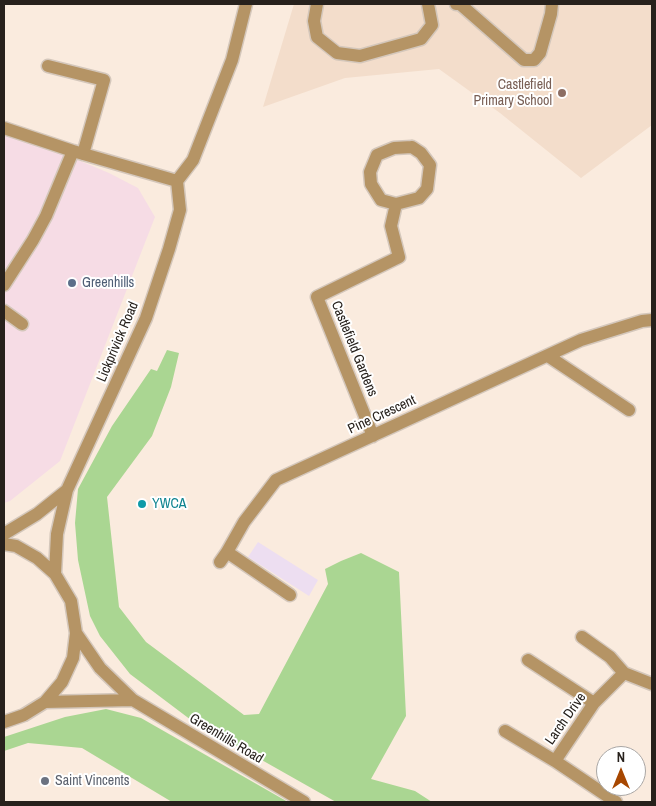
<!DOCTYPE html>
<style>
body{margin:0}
#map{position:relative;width:656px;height:806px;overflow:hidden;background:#faebde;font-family:"Archivo Narrow",sans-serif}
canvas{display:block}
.frame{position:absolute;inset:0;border:5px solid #27211c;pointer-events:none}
.north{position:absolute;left:596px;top:746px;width:50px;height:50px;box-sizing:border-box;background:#fff;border:1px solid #a9a6a4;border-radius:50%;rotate:0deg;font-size:14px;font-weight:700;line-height:20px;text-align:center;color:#27211c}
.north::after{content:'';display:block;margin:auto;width:18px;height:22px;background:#a74700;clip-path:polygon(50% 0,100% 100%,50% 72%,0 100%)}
</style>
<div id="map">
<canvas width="656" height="806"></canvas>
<div class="frame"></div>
<div class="north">N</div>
</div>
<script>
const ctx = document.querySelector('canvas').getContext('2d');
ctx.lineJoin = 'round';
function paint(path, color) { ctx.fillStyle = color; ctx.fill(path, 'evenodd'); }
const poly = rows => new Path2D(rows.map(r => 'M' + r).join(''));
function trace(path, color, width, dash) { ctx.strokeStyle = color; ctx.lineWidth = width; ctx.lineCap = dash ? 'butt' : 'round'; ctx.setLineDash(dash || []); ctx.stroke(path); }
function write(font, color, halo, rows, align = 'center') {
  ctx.font = font + ' "Archivo Narrow",sans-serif'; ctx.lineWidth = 4; ctx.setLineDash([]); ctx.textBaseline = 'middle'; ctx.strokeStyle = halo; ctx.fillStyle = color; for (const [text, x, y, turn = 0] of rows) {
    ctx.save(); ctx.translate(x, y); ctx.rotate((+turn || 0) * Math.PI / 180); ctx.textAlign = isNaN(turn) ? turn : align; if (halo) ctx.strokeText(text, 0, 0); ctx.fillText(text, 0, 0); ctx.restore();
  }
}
paint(poly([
 [4,129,109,173,138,188,155,217,60,461,10,501,4,503]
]), '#f6dce5');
paint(poly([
 [258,542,318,580,309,596,248,557]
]), '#eddef1');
paint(poly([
 [294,4,652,4,652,125,581,178,500,113,439,69,345,78,263,107]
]), '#f3ddcb');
paint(poly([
 [167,350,179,353,171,387,152,436,107,497,119,607,146,642,244,715,259,714,328,584,325,569,341,561,361,553,399,572,406,716,371,779,415,791,432,802,336,802,191,720,130,674,100,636,90,616,78,560,75,523,78,489,112,426,151,369,157,371],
 [106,709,141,718,288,802,172,802,82,748,28,743,4,751,4,737,65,717]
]), '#aad692');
const minor = poly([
 [317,4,314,21,317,37,337,53,360,56,421,39,432,25,428,4],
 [456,4,460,4,524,60,534,60,540,53,551,14,552,4],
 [48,66,104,80,83,154],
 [4,128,73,151,177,181],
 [412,147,421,153,430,165,427,189,419,198,396,204,381,200,371,184,370,172,377,155,394,148,412,147],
 [4,285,33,240,46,216,73,151],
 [4,311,22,324],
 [548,356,629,410],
 [373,436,317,297,399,257,391,226,396,204],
 [4,534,37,514,67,490],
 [4,544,16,546,37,558,55,574,71,601,76,633,73,658,62,682,45,702,24,715,4,722],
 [220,562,227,552],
 [55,574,57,534,67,490,146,318,169,249,180,210,177,181,193,160,232,60,246,4],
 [290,595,227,552,244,522,276,480,581,340,642,321,652,320],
 [76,633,100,668,133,700,304,802],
 [582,637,610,657,624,673,652,684],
 [528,660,594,703],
 [45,702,133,700],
 [505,731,555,761,616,802],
 [555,761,594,703,624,673]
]);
trace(minor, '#d4c7bb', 15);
trace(minor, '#b59465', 12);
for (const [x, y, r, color] of [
 [562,93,5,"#8d6e63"],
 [72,283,5,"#5c6f8a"],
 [142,504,5,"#0f9aa8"],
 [45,781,5,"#6b7280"]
]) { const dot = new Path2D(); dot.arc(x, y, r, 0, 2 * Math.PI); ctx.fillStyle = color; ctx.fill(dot); trace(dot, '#fff', 2); }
write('14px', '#785e54', '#fff', [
 ["Castlefield",552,85],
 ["Primary School",552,101]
], 'right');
write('14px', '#4e5e75', '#fff', [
 ["Greenhills",82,283]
], 'left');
write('14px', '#27211c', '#fff', [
 ["Lickprivick Road",118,342,-67],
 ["Castlefield Gardens",354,349,68],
 ["Pine Crescent",382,415,-25],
 ["Larch Drive",566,719,-55],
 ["Greenhills Road",226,739,31]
]);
write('14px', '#0d838f', '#fff', [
 ["YWCA",152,504]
], 'left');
write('14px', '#5b616d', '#fff', [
 ["Saint Vincents",55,781]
], 'left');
</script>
